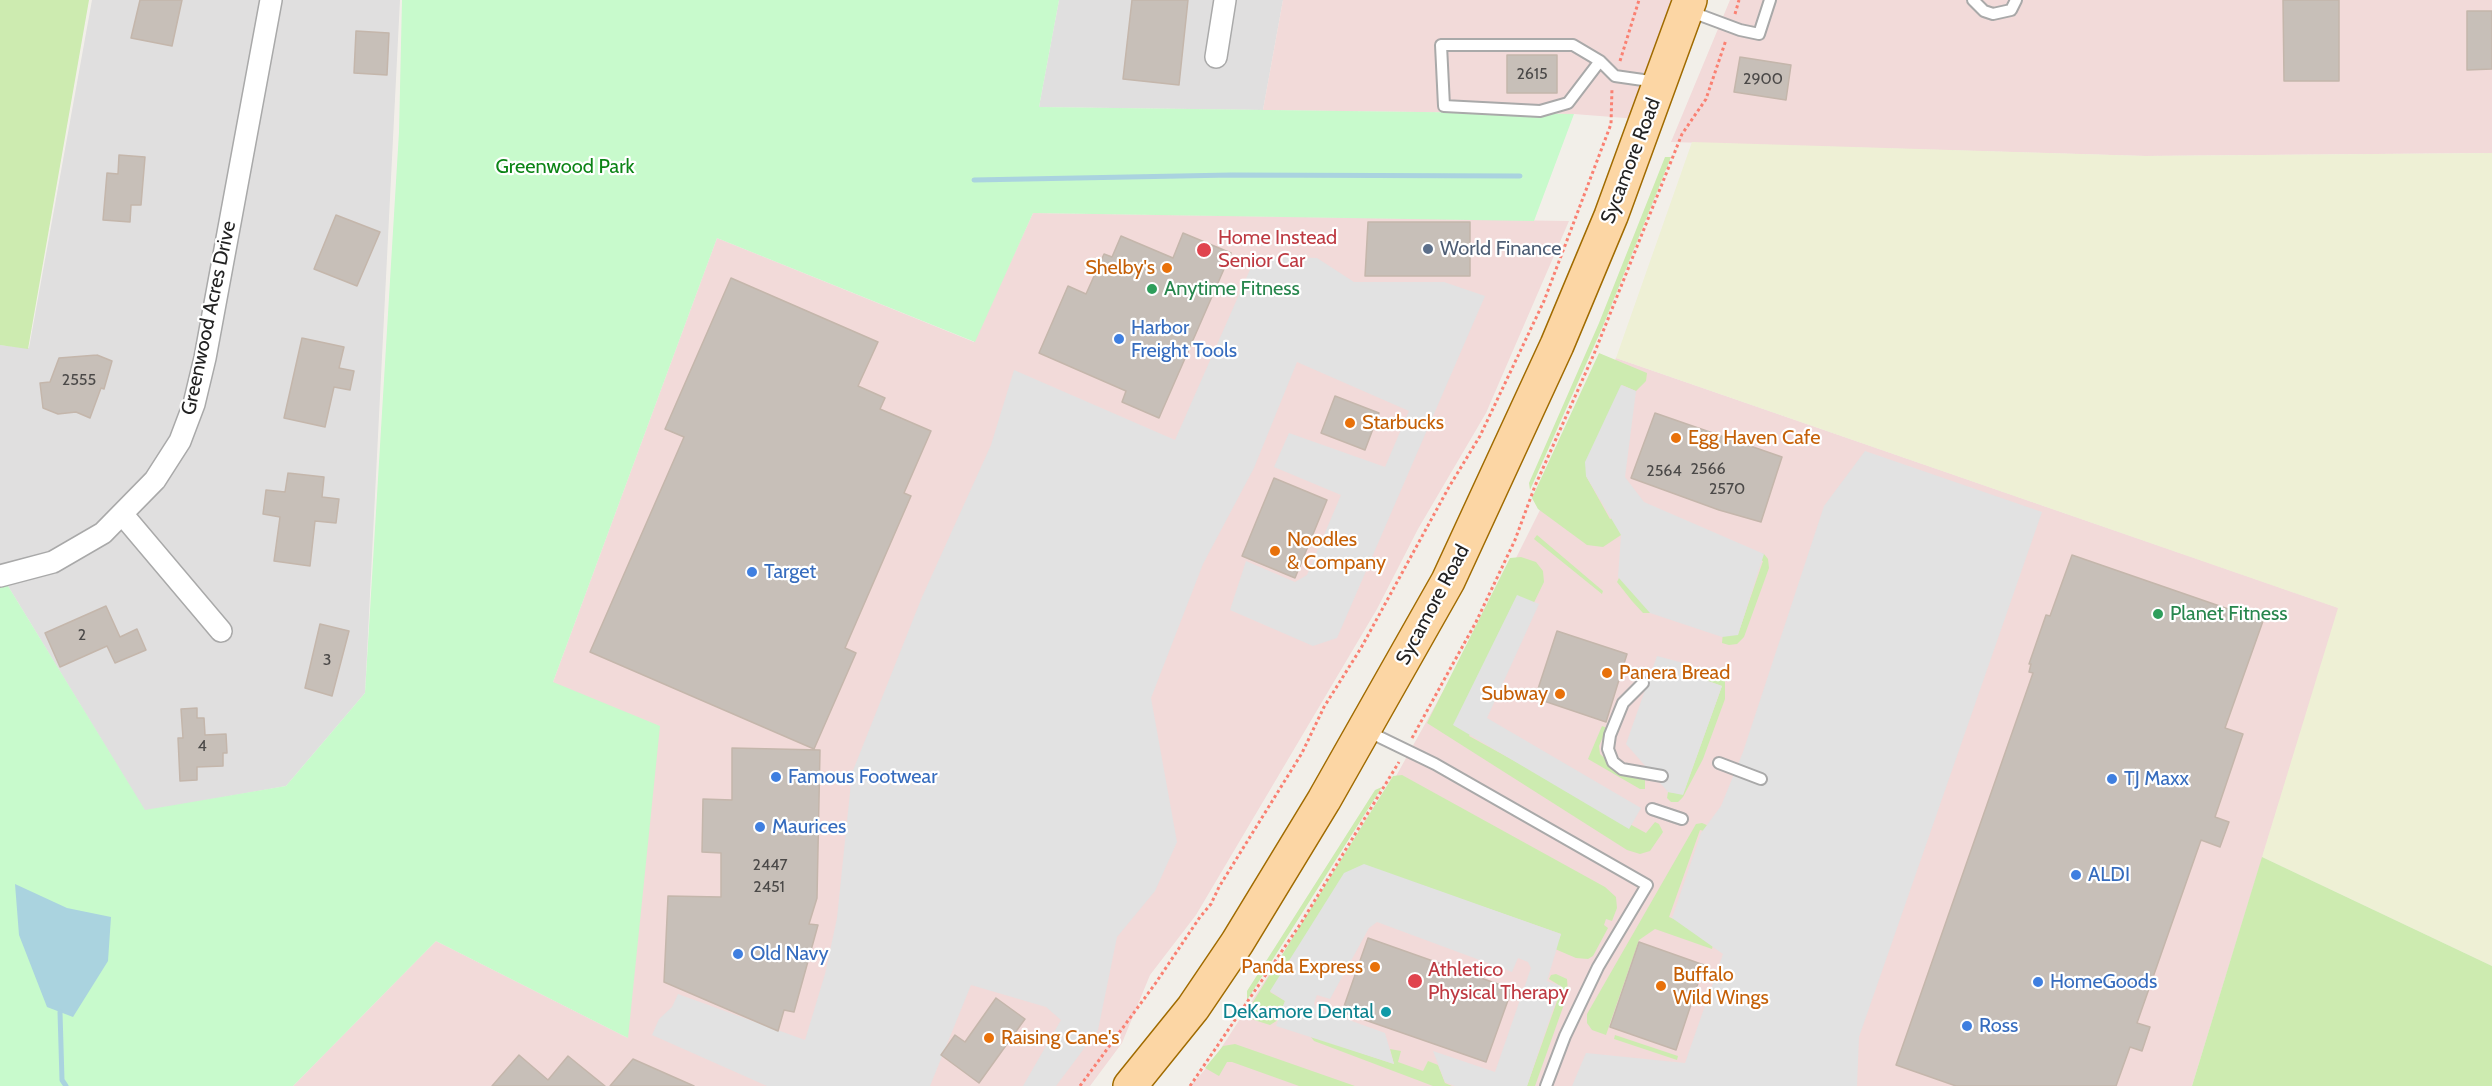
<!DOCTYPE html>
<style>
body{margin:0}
canvas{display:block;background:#f2efe9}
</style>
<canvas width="2492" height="1086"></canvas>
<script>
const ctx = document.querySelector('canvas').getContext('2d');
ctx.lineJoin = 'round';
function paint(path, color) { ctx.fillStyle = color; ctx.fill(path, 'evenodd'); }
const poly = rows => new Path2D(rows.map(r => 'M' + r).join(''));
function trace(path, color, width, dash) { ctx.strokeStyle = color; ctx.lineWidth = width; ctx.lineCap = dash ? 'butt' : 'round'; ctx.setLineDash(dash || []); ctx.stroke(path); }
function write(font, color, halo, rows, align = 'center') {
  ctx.font = font + ' Cabin,sans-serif'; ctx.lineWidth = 4.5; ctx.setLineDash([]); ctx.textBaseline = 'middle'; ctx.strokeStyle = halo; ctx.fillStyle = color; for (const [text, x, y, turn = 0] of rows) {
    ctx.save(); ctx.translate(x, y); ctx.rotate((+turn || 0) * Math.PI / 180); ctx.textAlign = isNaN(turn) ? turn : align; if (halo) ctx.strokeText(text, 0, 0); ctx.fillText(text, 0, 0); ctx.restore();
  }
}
paint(poly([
 [92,0,400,0,365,693,286,786,145,811,8,586,0,586,0,345,29,348],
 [1059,0,1283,0,1263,110,1039,107]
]), '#e0dfdf');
paint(poly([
 [1283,0,1678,0,1638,119,1574,114,1263,110],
 [1730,0,2492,0,2492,153,2145,156,1671,142],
 [1033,213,1569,221,1486,413,1418,529,1377,609,1196,915,1150,975,1122,1043,1090,1086,293,1086,436,941,628,1038,553,682,717,238,974,342],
 [1616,358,2339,608,2192,1086,1190,1086,1212,1062,1385,796,1507,576]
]), '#f2dad9');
paint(poly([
 [1692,142,2145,156,2492,153,2492,966,2262,857,2338,608,1616,358]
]), '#eef0d5');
paint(poly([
 [0,0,89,0,28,349,0,345],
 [1665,157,1671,157,1603,326,1530,490,1529,483,1599,323],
 [1599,353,1647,373,1646,381,1636,391,1622,385,1586,476,1610,519,1622,513,1621,535,1603,547,1587,545,1538,509,1532,498],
 [1537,535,1603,591,1602,594,1534,539],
 [1753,551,1764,554,1768,559,1769,568,1744,637,1737,644,1729,645,1722,643,1723,632,1738,634,1763,561,1750,556],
 [1521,557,1536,562,1543,571,1544,582,1469,736,1646,833,1655,822,1659,824,1663,832,1650,851,1640,854,1627,850,1427,723,1510,558],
 [1620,576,1655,608,1650,613,1643,613,1632,601,1617,582],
 [1715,671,1725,681,1725,699,1703,759,1683,797,1678,802,1671,802,1667,798,1668,792,1683,794,1722,686,1705,680,1710,672],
 [1602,726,1607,728,1599,746,1600,754,1621,773,1645,780,1645,789,1640,789,1588,759],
 [1402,775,1605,887,1616,897,1617,908,1612,921,1606,919,1604,925,1608,928,1593,956,1588,959,1576,958,1555,949,1561,934,1364,865,1270,992,1285,1001,1278,1020,1270,1025,1251,1019,1248,1010,1393,776],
 [1382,787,1247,1000,1247,991,1375,790],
 [1702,823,1709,826,1708,832,1700,830,1669,917,1715,936,1712,949,1655,929,1639,940,1606,1035,1592,1030,1587,1023,1587,1014,1696,824],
 [2262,857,2492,966,2492,1086,2192,1086],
 [1556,974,1567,979,1568,993,1535,1086,1527,1086,1562,987,1549,979,1551,975],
 [1324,1023,1334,1044,1394,1064,1390,1049,1401,1051,1398,1062,1423,1071,1428,1061,1438,1065,1445,1083,1452,1086,1433,1086,1314,1041,1311,1037],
 [1615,1035,1678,1056,1677,1060,1614,1039],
 [1235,1044,1355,1086,1299,1086,1232,1062,1227,1062,1219,1076,1205,1068,1223,1046]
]), '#cdebb0');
paint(poly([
 [402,0,1059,0,1039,107,1574,114,1534,221,1033,213,975,342,717,238,553,682,660,726,628,1038,436,941,293,1086,0,1086,0,586,8,586,145,810,286,786,365,693,399,132]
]), '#c8facc');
paint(poly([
 [1256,256,1317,258,1354,282,1444,282,1485,296,1337,638,1313,646,1230,610,1246,561,1295,582,1307,575,1341,495,1274,467,1289,433,1385,467,1409,411,1297,362,1254,468,1203,564,1151,698,1177,842,1155,891,1117,937,1098,1030,1056,1086,1023,1086,1061,1020,1046,1007,971,985,930,1086,767,1086,652,1035,659,1019,672,1007,678,994,805,1040,825,974,837,918,852,773,922,597,991,445,1014,370,1175,440],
 [1621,385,1636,391,1625,477,1644,502,1764,554,1738,635,1722,637,1650,613,1618,577,1621,535,1586,476,1585,462],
 [1865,451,2042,512,1859,1037,1857,1086,1572,1086,1586,1053,1685,1063,1723,954,1672,918,1701,833,1721,806,1743,752,1824,506],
 [1517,595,1539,604,1487,718,1641,808,1629,829,1453,725],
 [1657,656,1691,665,1705,680,1722,686,1683,795,1668,792,1626,744],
 [1364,864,1561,934,1547,981,1561,986,1527,1086,1455,1086,1445,1082,1433,1051,1495,1072,1531,968,1528,962,1518,958,1512,972,1377,922,1369,928,1330,999,1317,995,1314,1003,1316,1008,1385,1033,1394,1064,1276,1026,1285,1001,1270,991,1344,873]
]), '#e2e2e2');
paint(poly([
 [15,884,67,908,111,917,108,961,73,1017,47,1007,19,935]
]), '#aad3df');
trace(poly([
 [974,180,1231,175,1520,176],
 [60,1012,62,1080,66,1086]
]), '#aad3df', 5);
const building = poly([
 [140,0,182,0,172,46,131,38,140,0],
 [1132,0,1188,0,1179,85,1123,79,1132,0],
 [2283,0,2339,0,2339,81,2284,81,2283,0],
 [2467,11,2492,11,2492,69,2467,70,2467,11],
 [356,31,389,33,387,75,354,73,356,31],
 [1507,55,1557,55,1557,93,1507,93,1507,55],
 [1740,57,1791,65,1786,100,1734,92,1740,57],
 [119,155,145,157,141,205,131,205,130,222,103,220,107,173,118,174,119,155],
 [336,215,380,232,357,286,314,269,336,215],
 [1368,222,1470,222,1470,276,1365,276,1368,222],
 [1183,233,1231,253,1159,418,1122,402,1126,391,1039,353,1068,286,1086,294,1104,254,1112,257,1121,236,1173,258,1183,233],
 [731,278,878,342,858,386,885,398,880,409,931,431,904,493,911,496,845,648,856,653,814,749,590,652,684,437,665,429,731,278],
 [302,338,344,347,339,368,354,371,350,390,334,387,325,427,284,418,302,338],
 [97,355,112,361,104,389,101,388,90,418,76,412,58,414,43,408,40,383,50,382,59,358,97,355],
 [1335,396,1379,413,1365,450,1321,433,1335,396],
 [1655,413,1782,457,1761,522,1719,510,1631,478,1655,413],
 [288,473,324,477,322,497,339,499,336,523,315,521,310,566,274,561,280,517,263,514,266,490,285,492,288,473],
 [1274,478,1327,500,1295,578,1242,556,1274,478],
 [2072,555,2263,621,2225,728,2243,734,2215,817,2229,822,2220,847,2201,840,2137,1023,2150,1027,2142,1051,2130,1047,2116,1086,1956,1086,1896,1065,2033,673,2029,672,2031,664,2029,664,2046,615,2050,616,2072,555],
 [106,606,120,637,137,629,146,650,115,663,107,646,60,667,45,633,106,606],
 [320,624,349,631,332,696,305,688,320,624],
 [1557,631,1627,654,1606,722,1535,698,1557,631],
 [197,708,197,718,204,718,205,735,226,734,227,753,223,753,223,766,197,767,197,780,180,781,178,738,183,738,181,709,197,708],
 [732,748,820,750,817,898,809,924,818,925,794,1012,784,1010,778,1031,664,982,668,896,721,897,721,853,702,852,703,799,732,800,732,748],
 [1368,938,1512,989,1486,1062,1342,1012,1368,938],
 [1639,942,1704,965,1676,1050,1610,1027,1639,942],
 [996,998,1025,1019,979,1083,941,1055,955,1035,965,1042,996,998],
 [519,1055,548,1080,568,1056,605,1086,492,1086,519,1055],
 [633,1059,694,1086,610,1086,633,1059]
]);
paint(building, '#c7bfb8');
trace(building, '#c4b6ab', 1.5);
const service = poly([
 [1973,0,1984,11,1993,14,2011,10,2016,0],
 [1689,11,1740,30,1759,34,1770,0],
 [1600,61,1568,103,1540,111,1444,106,1441,45,1573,45,1600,61,1615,76,1657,82],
 [1643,683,1623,703,1610,735,1608,749,1613,762,1622,769,1662,776],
 [1367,731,1435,764,1647,885,1598,967,1565,1036,1546,1086],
 [1719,763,1761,779],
 [1652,809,1682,819]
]);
const minor = poly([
 [1216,57,1225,0],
 [123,515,221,631],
 [0,576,53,562,103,533,155,480,180,441,194,404,205,358,271,0]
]);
const primary = poly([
 [1130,1086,1193,1008,1237,943,1324,800,1448,581,1557,345,1611,216,1690,0]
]);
trace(service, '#a9a9a9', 14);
trace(minor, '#a9a9a9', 24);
trace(primary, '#a06b00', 36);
trace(poly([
 [1735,14,1739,0],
 [1620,61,1639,0],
 [1412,738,1476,622,1515,540,1535,486,1594,354,1682,134,1706,99,1726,40],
 [1080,1086,1155,984,1200,917,1211,904,1219,887,1302,753,1324,707,1361,648,1449,487,1480,436,1544,301,1611,124,1612,88],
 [1190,1086,1301,923,1399,762]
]), '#fa8072', 3, [3, 3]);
trace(service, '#fff', 10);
trace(minor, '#fff', 21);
trace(primary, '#fcd6a4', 33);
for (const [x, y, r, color] of [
 [1428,249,6,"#5c6f8a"],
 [1204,250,8,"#e0444e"],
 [1167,268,6,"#e8710a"],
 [1152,289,6,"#2e9e5b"],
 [1119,339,6,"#3f7fe0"],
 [1350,423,6,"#e8710a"],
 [1676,438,6,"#e8710a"],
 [1275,551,6,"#e8710a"],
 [752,572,6,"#3f7fe0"],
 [2158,614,6,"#2e9e5b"],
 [1607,673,6,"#e8710a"],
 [1560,694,6,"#e8710a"],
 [776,777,6,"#3f7fe0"],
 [2112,779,6,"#3f7fe0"],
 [760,827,6,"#3f7fe0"],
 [2076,875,6,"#3f7fe0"],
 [738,954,6,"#3f7fe0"],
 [1375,967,6,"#e8710a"],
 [1415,981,8,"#e0444e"],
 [2038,982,6,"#3f7fe0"],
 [1661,986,6,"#e8710a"],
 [1386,1012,6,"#0f9aa8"],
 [1967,1026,6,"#3f7fe0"],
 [989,1038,6,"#e8710a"]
]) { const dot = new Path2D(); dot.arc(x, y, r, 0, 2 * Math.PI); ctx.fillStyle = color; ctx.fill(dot); trace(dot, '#fff', 2); }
write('16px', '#4b4948', null, [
 ["2615",1532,74],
 ["2900",1763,79],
 ["2555",79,380],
 ["2566",1708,469],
 ["2564",1664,471],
 ["2570",1727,489],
 ["2",82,635],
 ["3",327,660],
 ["4",202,746],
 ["2447",770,865],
 ["2451",769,887]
]);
write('20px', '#222', '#fff', [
 ["Sycamore Road",1631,161,-69],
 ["Greenwood Acres Drive",209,318,-78],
 ["Sycamore Road",1433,605,-62]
]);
write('20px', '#0c8416', '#fff', [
 ["Greenwood Park",565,167]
]);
write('20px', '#be3a42', '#fff', [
 ["Home Instead",1218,238],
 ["Senior Car",1218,261],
 ["Athletico",1428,970],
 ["Physical Therapy",1428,993]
], 'left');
write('20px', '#4e5e75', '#fff', [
 ["World Finance",1440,249]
], 'left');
write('20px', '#c56008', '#fff', [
 ["Shelby's",1155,268,"right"],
 ["Starbucks",1362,423],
 ["Egg Haven Cafe",1688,438],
 ["Noodles",1287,540],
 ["& Company",1287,563],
 ["Panera Bread",1619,673],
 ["Subway",1548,694,"right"],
 ["Panda Express",1363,967,"right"],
 ["Buffalo",1673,975],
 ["Wild Wings",1673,998],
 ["Raising Cane's",1001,1038]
], 'left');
write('20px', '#27864d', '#fff', [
 ["Anytime Fitness",1164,289],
 ["Planet Fitness",2170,614]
], 'left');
write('20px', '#366cbe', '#fff', [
 ["Harbor",1131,328],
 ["Freight Tools",1131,351],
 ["Target",764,572],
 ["Famous Footwear",788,777],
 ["TJ Maxx",2124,779],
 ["Maurices",772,827],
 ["ALDI",2088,875],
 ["Old Navy",750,954],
 ["HomeGoods",2050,982],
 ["Ross",1979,1026]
], 'left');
write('20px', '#0d838f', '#fff', [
 ["DeKamore Dental",1374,1012]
], 'right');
</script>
